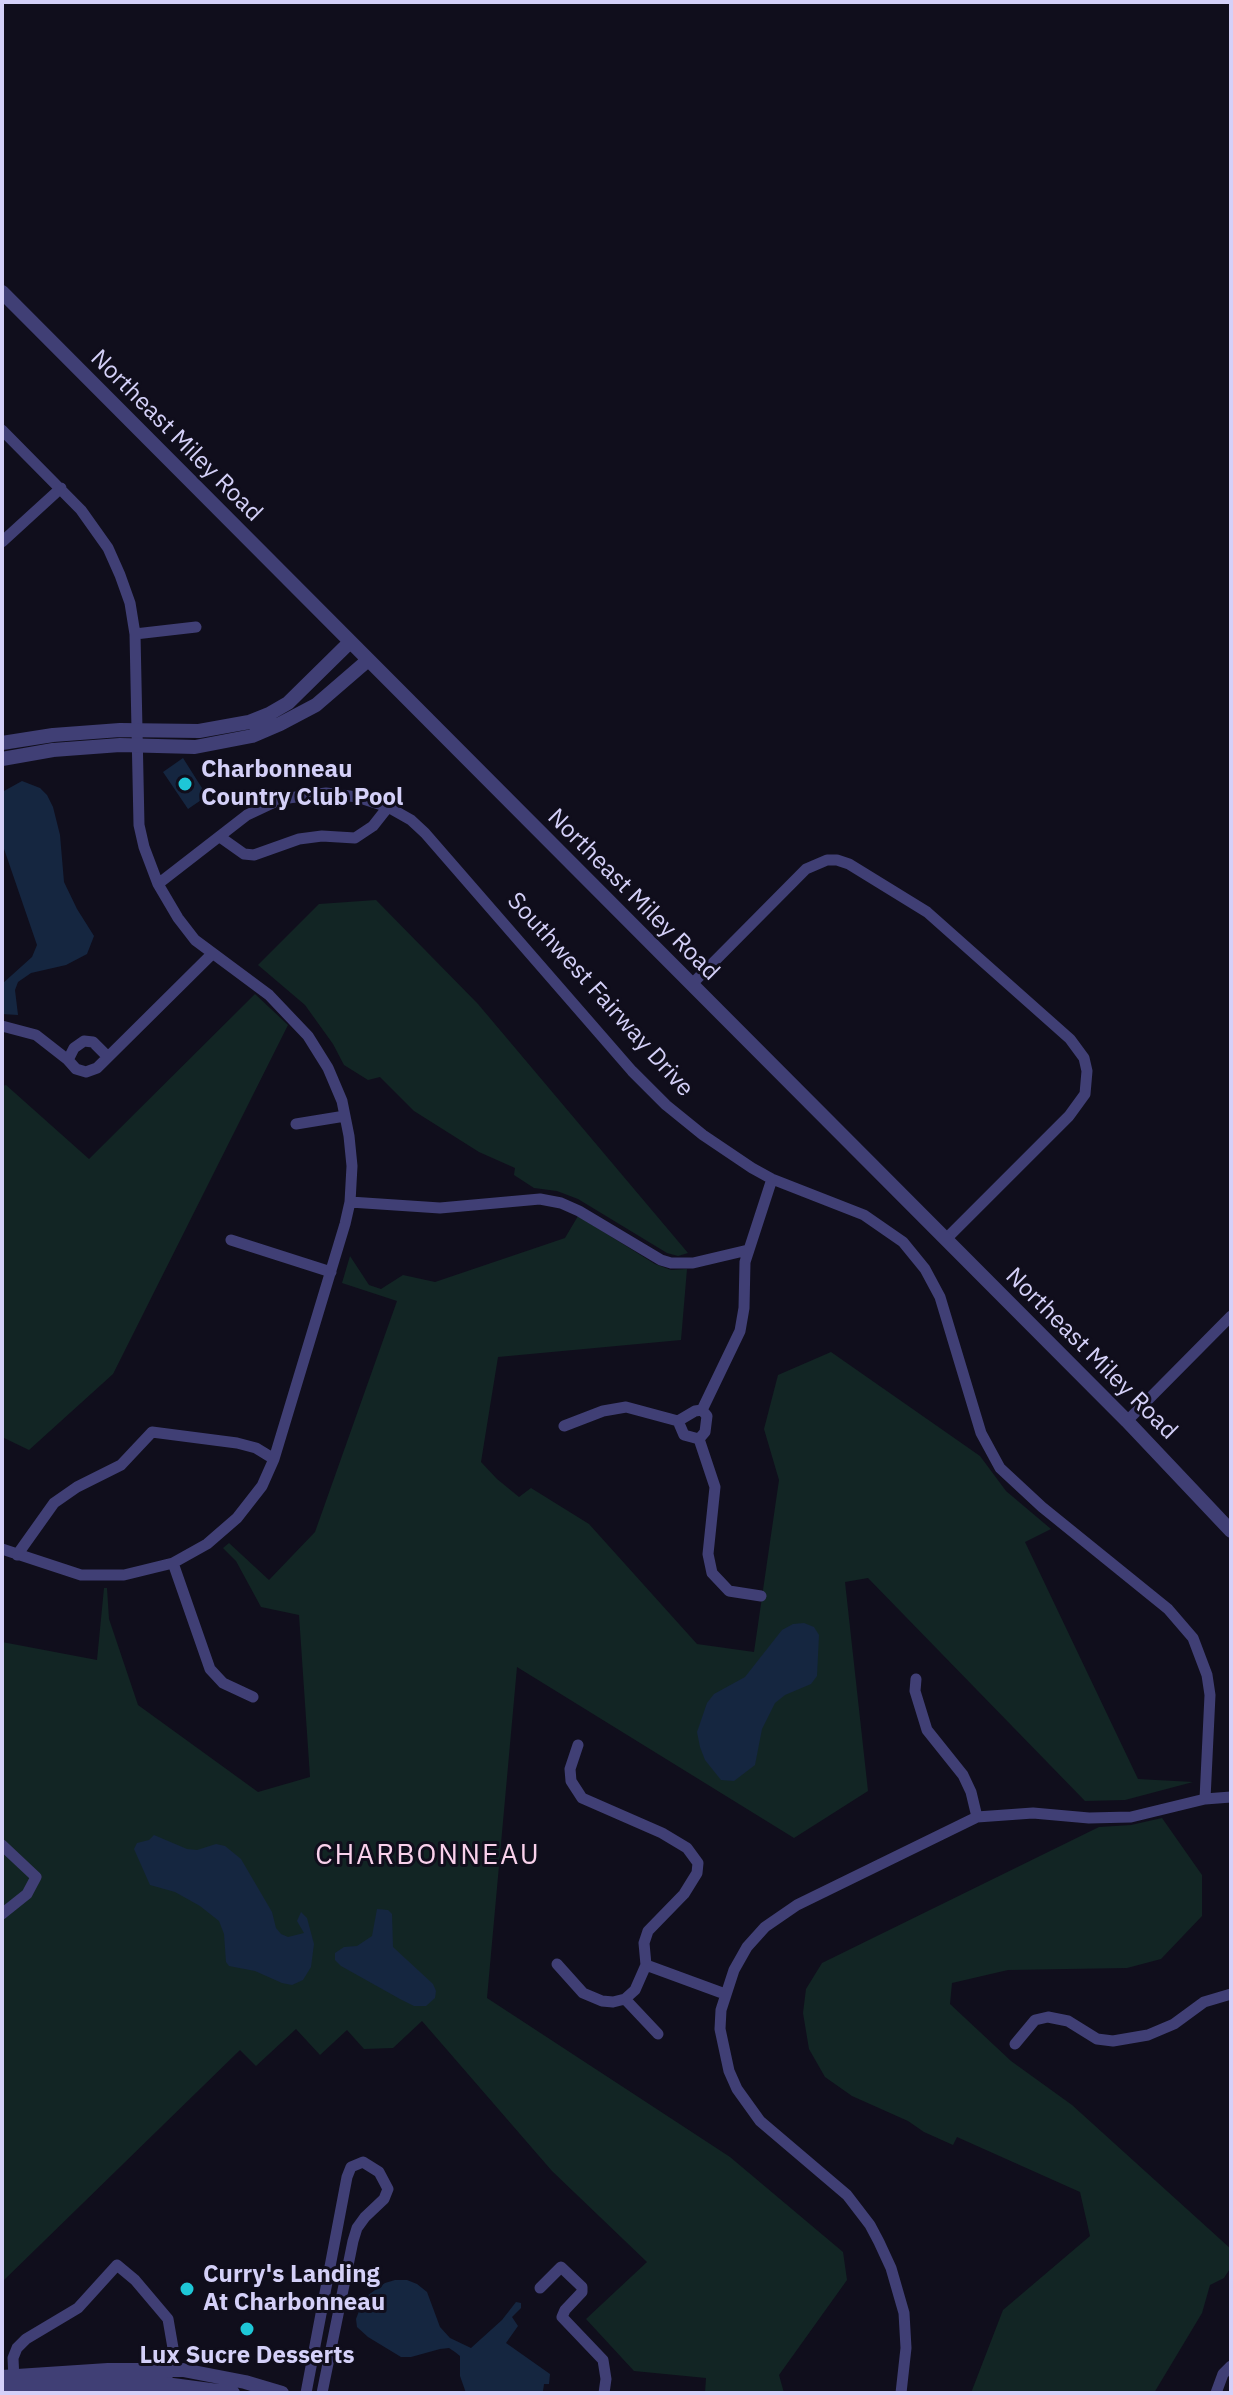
<!DOCTYPE html>
<style>
body{margin:0}
#map{position:relative;width:1233px;height:2395px;overflow:hidden;background:#100e1c;font-family:"IBM Plex Sans",sans-serif}
canvas{display:block}
.frame{position:absolute;inset:0;border:4px solid #d4d0f8;pointer-events:none}
</style>
<div id="map">
<canvas width="1233" height="2395"></canvas>
<div class="frame"></div>
</div>
<script>
const ctx = document.querySelector('canvas').getContext('2d');
ctx.lineJoin = 'round';
function paint(path, color) { ctx.fillStyle = color; ctx.fill(path, 'evenodd'); }
const poly = rows => new Path2D(rows.map(r => 'M' + r).join(''));
function trace(path, color, width, dash) { ctx.strokeStyle = color; ctx.lineWidth = width; ctx.lineCap = dash ? 'butt' : 'round'; ctx.setLineDash(dash || []); ctx.stroke(path); }
function write(font, color, halo, rows, align = 'center') {
  ctx.font = font + ' "IBM Plex Sans",sans-serif'; ctx.lineWidth = 6; ctx.setLineDash([]); ctx.textBaseline = 'middle'; ctx.strokeStyle = halo; ctx.fillStyle = color; for (const [text, x, y, turn = 0] of rows) {
    ctx.save(); ctx.translate(x, y); ctx.rotate((+turn || 0) * Math.PI / 180); ctx.textAlign = isNaN(turn) ? turn : align; if (halo) ctx.strokeText(text, 0, 0); ctx.fillText(text, 0, 0); ctx.restore();
  }
}
paint(poly([
 [376,900,478,1004,688,1253,678,1256,667,1253,578,1199,557,1191,534,1188,514,1175,515,1168,479,1152,414,1111,380,1077,368,1080,344,1065,333,1044,305,1005,258,965,319,904],
 [255,994,288,1025,113,1374,29,1450,2,1437,2,1086,6,1085,89,1159],
 [578,1216,655,1264,671,1270,687,1269,681,1340,498,1357,481,1462,497,1479,519,1497,531,1488,589,1524,697,1644,754,1652,779,1480,764,1429,778,1375,831,1352,980,1456,1006,1491,1051,1529,1025,1542,1138,1779,1193,1782,1125,1800,1085,1801,868,1578,845,1582,868,1791,794,1838,517,1667,487,1998,730,2157,843,2252,847,2280,779,2375,784,2393,705,2393,706,2378,634,2371,586,2319,647,2262,552,2171,422,2021,393,2048,364,2049,347,2030,320,2055,296,2029,256,2066,240,2050,2,2282,2,1642,97,1660,104,1588,107,1588,109,1619,138,1705,258,1792,310,1777,299,1615,261,1607,236,1561,223,1548,229,1543,269,1580,315,1532,397,1301,342,1283,350,1256,369,1285,381,1289,403,1275,435,1282,565,1238],
 [1162,1818,1202,1875,1202,1916,1161,1959,1127,1968,1008,1970,952,1983,950,2004,1011,2061,1072,2105,1231,2249,1231,2267,1224,2278,1210,2285,1202,2313,1154,2393,971,2393,1003,2310,1090,2236,1080,2192,957,2137,953,2145,924,2132,908,2121,852,2096,825,2077,809,2049,803,2013,806,1989,822,1963,1099,1827,1131,1825]
]), '#122524');
paint(poly([
 [183,758,207,796,188,809,163,772],
 [22,781,40,788,47,795,53,807,60,835,64,882,77,909,94,936,87,954,66,965,31,973,18,982,15,990,18,1015,2,1014,2,984,32,957,37,945,2,843,2,797,4,791],
 [804,1623,814,1627,819,1635,817,1676,811,1684,785,1695,775,1703,762,1729,755,1765,734,1781,721,1780,705,1760,700,1747,697,1732,707,1703,714,1694,745,1677,782,1630,793,1624],
 [154,1835,187,1849,197,1850,216,1844,225,1846,241,1859,272,1912,276,1928,281,1934,288,1937,304,1933,297,1921,301,1912,307,1918,314,1944,311,1967,303,1980,292,1985,282,1983,255,1971,229,1966,226,1962,224,1934,219,1921,200,1906,175,1892,150,1885,134,1849,137,1843,149,1840],
 [377,1909,388,1910,392,1914,393,1947,433,1984,436,1991,435,1998,426,2006,414,2006,400,1999,341,1966,335,1960,335,1953,344,1947,357,1946,372,1936],
 [395,2280,407,2280,417,2284,427,2292,440,2327,450,2338,471,2348,502,2320,516,2302,521,2303,521,2308,512,2317,518,2326,506,2343,550,2374,549,2384,544,2384,543,2391,546,2393,466,2393,460,2376,460,2356,455,2352,449,2348,440,2349,411,2357,401,2357,368,2337,357,2327,356,2319,364,2298,385,2283]
]), '#152640');
trace(poly([
 [2,430,81,510,108,548,120,575,130,603,135,634,139,825,144,847,158,884,178,918,195,940,269,995,308,1036,328,1068,342,1101,349,1136,352,1166,350,1202,345,1224,274,1459,262,1486,237,1518,207,1544,173,1563,124,1575,81,1575,2,1549],
 [2,542,61,488],
 [135,634,196,627],
 [220,837,244,854,254,855,299,839,322,836,355,838,373,826,388,807],
 [158,884,247,815,281,799,326,793,357,797,388,807,411,820,425,833,632,1071,666,1105,703,1135,752,1168,772,1179,864,1215,903,1242,925,1269,940,1297,981,1433,1000,1468,1042,1507,1168,1609,1193,1638,1207,1675,1210,1695,1205,1799],
 [692,984,806,869,827,860,837,860,849,864,927,912,1070,1039,1084,1058,1087,1071,1085,1094,1069,1116,946,1239],
 [2,1026,36,1035,68,1060],
 [107,1056,93,1042,84,1041,74,1048,68,1060,76,1069,86,1072,97,1068,212,954],
 [296,1124,345,1116],
 [350,1202,440,1208,540,1199,561,1203,579,1211,661,1260,671,1263,693,1263,748,1250],
 [231,1240,331,1272],
 [702,1410,740,1331,744,1308,745,1262,772,1179],
 [702,1410,707,1416,705,1432,699,1439,684,1435,678,1421,695,1411,702,1410],
 [1127,1421,1231,1316],
 [564,1426,603,1411,626,1407,678,1421],
 [699,1439,715,1487,708,1554,712,1573,729,1591,761,1596],
 [17,1555,54,1503,77,1487,121,1465,152,1432,237,1443,256,1448,274,1459],
 [173,1563,210,1669,223,1683,253,1697],
 [916,1679,915,1691,927,1730,963,1775,971,1792,977,1817],
 [578,1745,570,1769,571,1781,582,1798,662,1833,687,1848,698,1863,697,1873,684,1894,648,1931,644,1943,646,1965,725,1994],
 [2,1845,36,1877,27,1894,2,1914],
 [557,1964,583,1993,602,2001,613,2002,625,1999,635,1990,646,1965],
 [625,1999,658,2034],
 [1015,2044,1035,2020,1048,2017,1068,2021,1097,2039,1113,2041,1148,2035,1174,2024,1204,2002,1231,1994],
 [540,2288,561,2267,582,2287,582,2292,565,2310,562,2317,603,2360,606,2379,604,2393],
 [14,2381,13,2358,17,2348,26,2339,78,2308,117,2265,135,2280,168,2319,173,2348,167,2377],
 [306,2393,347,2177,351,2167,363,2162,379,2172,388,2189,384,2199,365,2217,357,2228,353,2241,322,2393],
 [901,2393,906,2348,904,2313,891,2268,879,2242,870,2225,847,2195,760,2121,737,2089,729,2071,720,2029,721,2010,734,1970,747,1947,765,1927,797,1905,977,1817,1033,1813,1089,1818,1131,1817,1205,1799,1231,1797],
 [1216,2393,1223,2374,1231,2366]
]), '#403f75', 11);
trace(poly([
 [2,292,1127,1421,1231,1531],
 [2,743,53,735,120,730,199,731,249,722,269,714,288,703,349,643],
 [2,759,53,750,120,745,195,747,252,736,280,724,316,705,367,661],
 [2,2377,108,2370,183,2370,245,2382,282,2393],
 [2,2391,105,2384,165,2384,233,2393]
]), '#403f75', 14);
for (const [x, y, r, color] of [
 [185,784,8,"#1ec7d7"],
 [187,2289,8,"#1ec7d7"],
 [247,2329,8,"#1ec7d7"]
]) { const dot = new Path2D(); dot.arc(x, y, r, 0, 2 * Math.PI); ctx.fillStyle = color; ctx.fill(dot); trace(dot, '#100e1c', 3); }
write('24px', '#d4d0f8', '#100e1c', [
 ["Northeast Miley Road",176,436,45],
 ["Northeast Miley Road",633,895,45],
 ["Southwest Fairway Drive",600,995,48],
 ["Northeast Miley Road",1091,1354,45]
]);
write('bold 24px', '#d4d0f8', '#100e1c', [
 ["Charbonneau",201,770],
 ["Country Club Pool",201,798],
 ["Curry's Landing",203,2275],
 ["At Charbonneau",203,2303],
 ["Lux Sucre Desserts",247,2356,"center"]
], 'left');
ctx.letterSpacing = '2px';
write('28px', '#f9d1eb', '#100e1c', [
 ["CHARBONNEAU",428,1856]
]);
ctx.letterSpacing = '0px';
</script>
